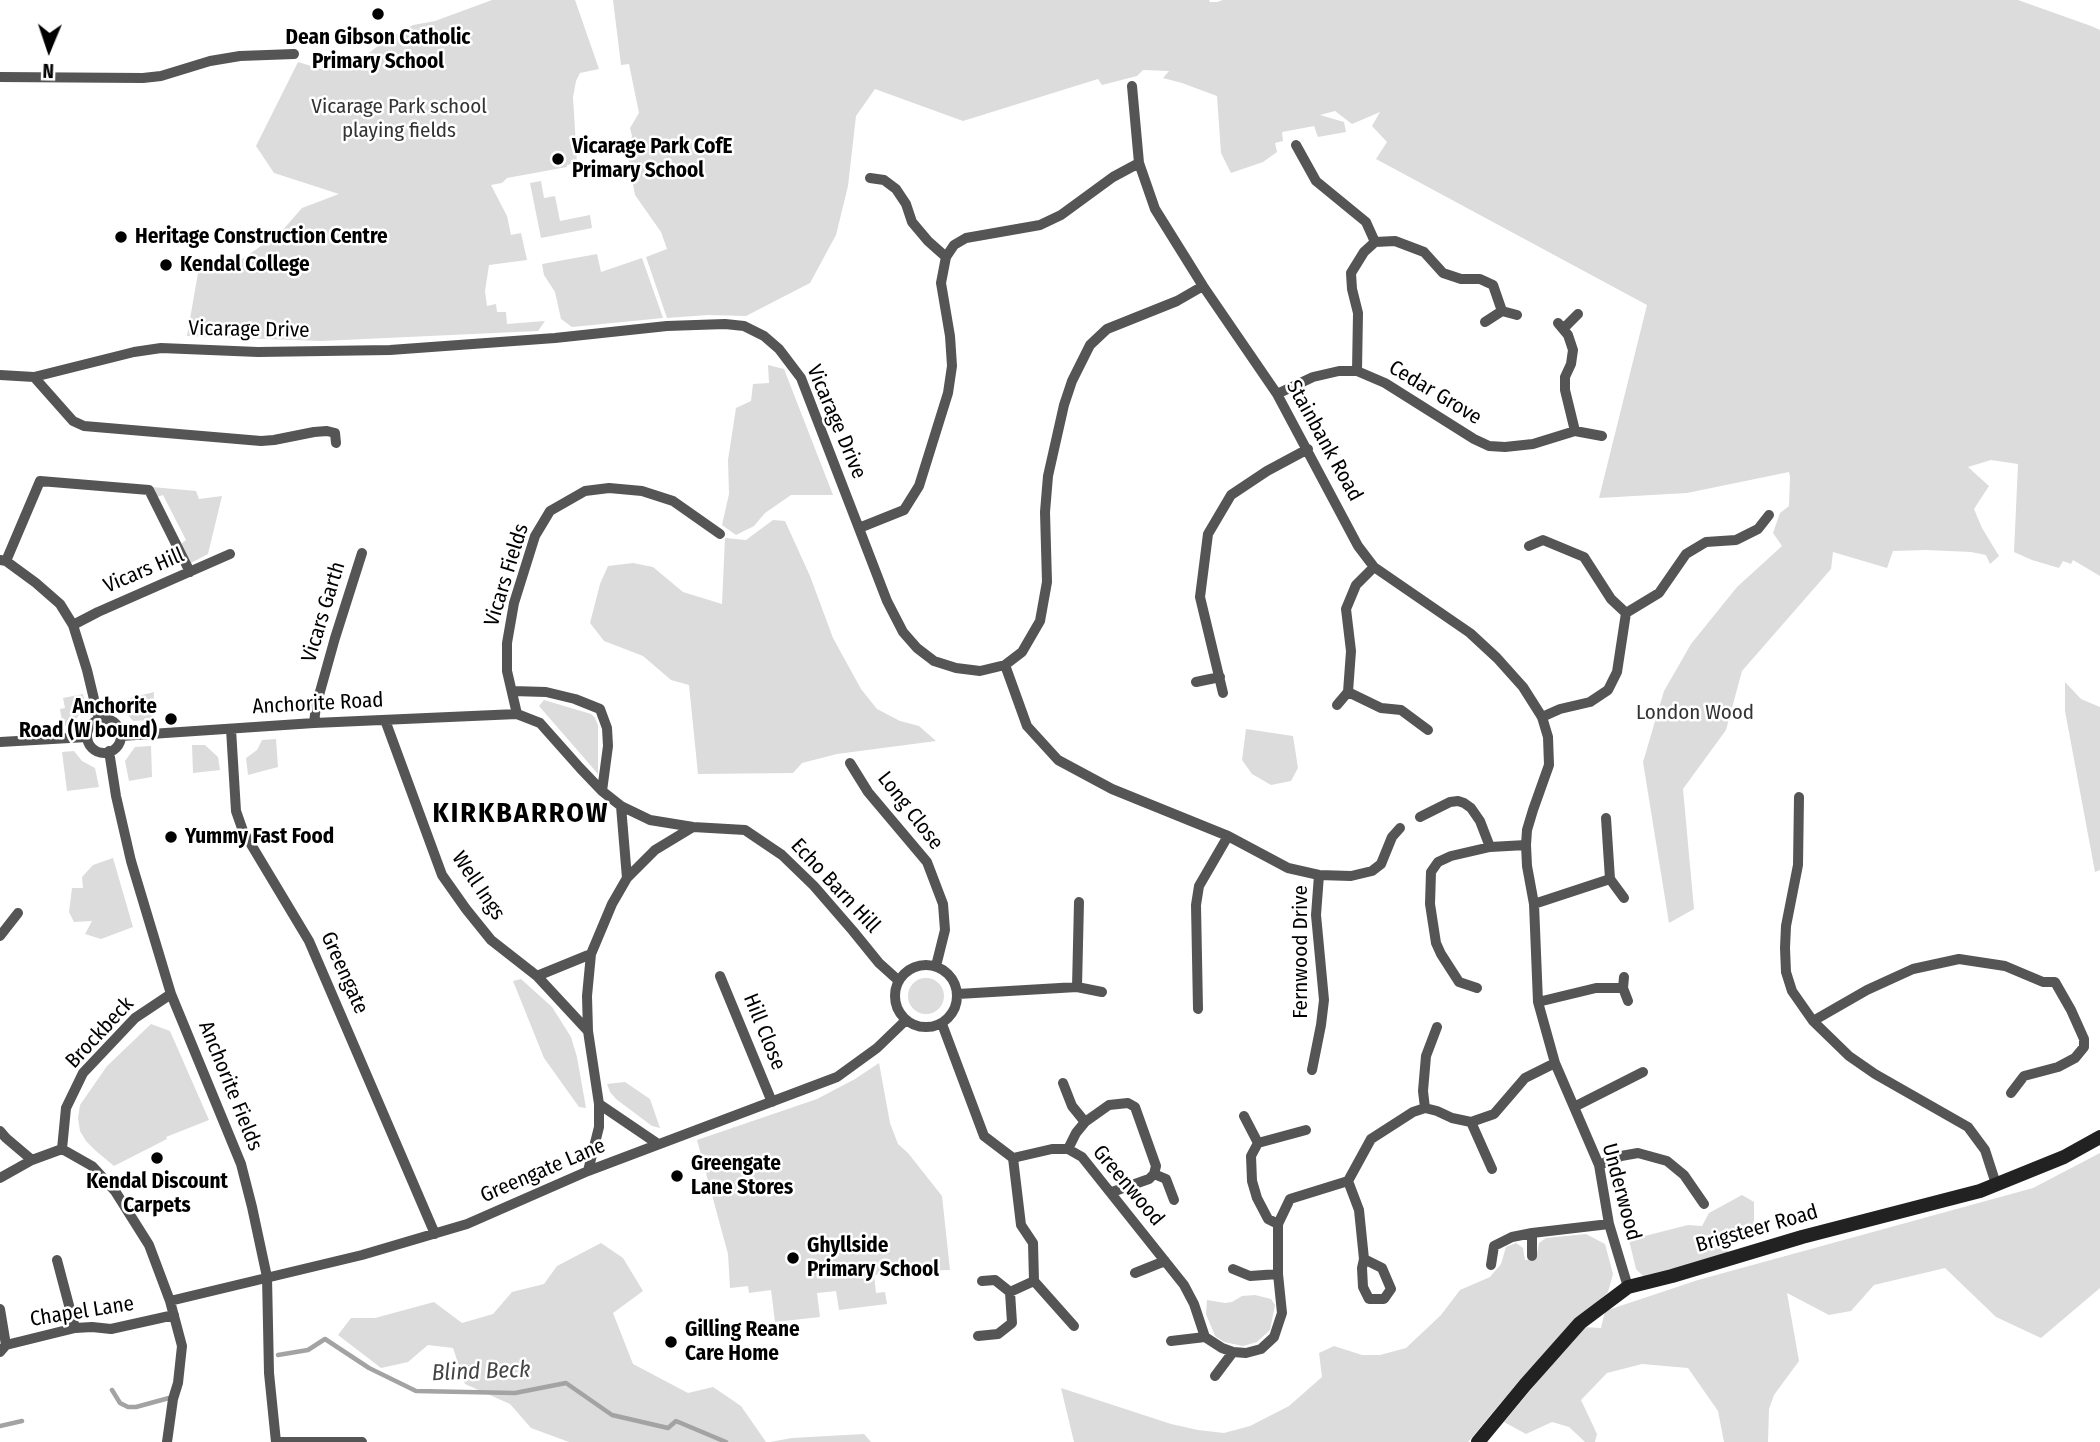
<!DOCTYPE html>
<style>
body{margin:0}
#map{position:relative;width:2100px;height:1442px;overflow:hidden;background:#fff;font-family:"Fira Sans Condensed",sans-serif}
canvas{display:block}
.north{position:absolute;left:14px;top:14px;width:70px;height:70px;-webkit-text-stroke:5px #fff;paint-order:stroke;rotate:182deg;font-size:19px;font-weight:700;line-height:28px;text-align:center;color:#000}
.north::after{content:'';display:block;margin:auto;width:24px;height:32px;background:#000;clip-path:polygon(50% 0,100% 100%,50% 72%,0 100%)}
</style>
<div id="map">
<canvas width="2100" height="1442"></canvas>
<div class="north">N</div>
</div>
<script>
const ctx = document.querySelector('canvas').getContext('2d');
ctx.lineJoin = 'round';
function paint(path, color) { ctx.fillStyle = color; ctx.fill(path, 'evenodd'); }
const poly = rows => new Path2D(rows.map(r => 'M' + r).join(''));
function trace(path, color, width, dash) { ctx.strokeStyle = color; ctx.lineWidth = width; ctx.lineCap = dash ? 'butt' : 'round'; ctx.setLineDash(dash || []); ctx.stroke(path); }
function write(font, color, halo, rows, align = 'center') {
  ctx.font = font + ' "Fira Sans Condensed",sans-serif'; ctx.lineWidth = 5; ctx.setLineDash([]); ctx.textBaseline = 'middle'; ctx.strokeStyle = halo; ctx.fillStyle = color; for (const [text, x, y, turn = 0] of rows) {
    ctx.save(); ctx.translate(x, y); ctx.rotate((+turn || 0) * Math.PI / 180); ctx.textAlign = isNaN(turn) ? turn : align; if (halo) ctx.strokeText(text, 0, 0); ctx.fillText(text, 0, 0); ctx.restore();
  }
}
paint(poly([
 [492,0,575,0,599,69,580,73,576,81,573,97,577,163,567,165,567,167,507,178,502,183,491,185,507,216,511,235,521,233,527,260,489,265,485,291,487,306,496,304,497,312,506,312,507,324,545,321,538,331,321,341,187,336,198,273,238,262,281,232,302,208,339,194,274,173,256,146,298,62,321,69,353,65,386,40,413,25,435,21],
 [613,0,1209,0,1210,2,1217,2,1223,0,2018,0,2091,26,2100,30,2100,576,2073,560,2071,564,2063,561,2059,568,2032,560,2014,552,2018,464,1991,460,1968,467,1989,486,1974,509,1982,528,1999,556,1990,564,1986,555,1971,552,1926,550,1893,551,1887,568,1833,552,1831,569,1742,671,1726,730,1683,789,1694,909,1669,923,1643,762,1664,691,1691,644,1737,587,1782,546,1773,533,1780,513,1789,506,1790,477,1789,472,1687,493,1599,498,1647,305,1376,159,1387,142,1372,126,1380,112,1352,124,1335,111,1320,115,1344,122,1346,132,1318,137,1314,126,1282,132,1283,141,1275,143,1277,152,1263,162,1231,173,1221,153,1217,96,1182,83,1163,78,1169,71,1143,70,1137,76,1102,85,1098,79,963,121,875,89,856,116,848,186,836,235,810,283,746,316,708,315,667,318,646,257,667,249,661,232,635,195,628,157,632,136,630,128,639,113,629,64,621,65],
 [541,181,544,198,555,196,560,221,590,215,592,228,541,238,530,183],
 [597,254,601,272,642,258,663,318,572,327,561,319,555,292,544,275,542,264],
 [768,365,784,369,833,495,791,495,765,513,754,526,736,535,722,525,729,494,728,460,736,408,751,401,753,384,769,383],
 [152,487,196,491,199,499,222,496,208,554,191,563,181,544,186,540,163,495,157,497],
 [773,520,785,521,810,576,833,638,861,689,877,709,900,721,919,726,936,741,837,754,802,763,793,773,698,774,689,685,671,680,643,656,604,641,590,623,600,584,608,566,633,563,653,567,683,592,722,604,725,538,746,540],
 [2065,682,2081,699,2100,707,2100,870,2095,872,2065,711],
 [154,692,153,720,133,721,128,715,114,706,114,702],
 [83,694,86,709,78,716,73,725,63,726,60,709,65,708,63,698],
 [544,700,591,714,595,718,598,725,598,774,539,706],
 [1246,729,1293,736,1298,768,1291,781,1271,785,1252,774,1242,760],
 [276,739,278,767,248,775,246,758,257,750,262,740],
 [192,745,205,745,218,757,220,770,193,773],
 [151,746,152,777,129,781,125,761,135,747],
 [74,751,82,761,95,768,99,787,67,791,62,752],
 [113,858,133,927,101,939,85,934,92,921,74,922,69,912,72,888,83,888,82,877,93,865],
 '908 996a18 18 0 1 1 36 0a18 18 0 1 1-36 0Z',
 [521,979,552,1007,571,1037,577,1057,586,1108,579,1107,544,1058,513,981],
 [151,1024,170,1031,209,1120,166,1137,167,1139,114,1166,96,1151,86,1141,80,1131,78,1118,80,1105,107,1066],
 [879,1063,890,1123,898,1144,908,1153,942,1196,950,1270,907,1271,874,1275,876,1293,885,1292,887,1304,839,1310,836,1291,817,1293,820,1317,775,1322,771,1290,749,1293,748,1286,730,1288,728,1254,697,1140,817,1099,855,1079],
 [625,1082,650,1099,660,1128,652,1126,616,1099,610,1092,607,1084],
 [2100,1153,2100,1288,2041,1338,1996,1317,1945,1268,1874,1285,1851,1311,1829,1315,1787,1293,1799,1361,1774,1395,1769,1409,1768,1442,1724,1442,1718,1411,1688,1368,1642,1364,1607,1373,1581,1400,1597,1434,1595,1442,1585,1442,1569,1427,1552,1422,1526,1434,1504,1422,1583,1327,1601,1328,1605,1311,1698,1280,2033,1188],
 [1742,1195,1754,1202,1754,1220,1750,1236,1729,1244,1727,1255,1646,1279,1636,1269,1629,1240,1688,1225,1702,1226,1709,1213],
 [1586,1234,1605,1244,1613,1274,1608,1292,1599,1301,1575,1318,1519,1381,1468,1442,1074,1442,1061,1388,1171,1424,1198,1430,1224,1433,1250,1426,1289,1406,1322,1377,1319,1353,1334,1346,1362,1355,1380,1355,1406,1348,1441,1315,1460,1290,1490,1277,1501,1264,1506,1247,1516,1243,1523,1248,1525,1260,1536,1259,1539,1243,1546,1238],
 [601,1243,623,1258,643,1291,613,1313,633,1364,688,1393,713,1387,741,1406,766,1442,569,1442,531,1428,510,1404,465,1384,453,1348,428,1345,408,1362,381,1368,338,1335,351,1318,375,1318,434,1302,462,1323,493,1314,512,1292,544,1284,557,1266],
 [1255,1295,1271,1299,1275,1305,1270,1330,1257,1342,1243,1346,1224,1342,1215,1336,1206,1314,1207,1300,1225,1303,1232,1302,1242,1296],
 [864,1434,871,1442,770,1442,792,1438]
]), '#dcdcdc');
trace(poly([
 [278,1355,308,1350,325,1339,369,1368,416,1391,515,1393,566,1383,612,1415,668,1428,676,1421,726,1442],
 [112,1390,120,1403,128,1407,136,1407,169,1398],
 [0,1426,22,1421]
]), '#a3a3a3', 4.5);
trace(poly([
 [0,77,143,78,161,76,210,61,240,56,294,54],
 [1132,86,1139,163,1155,209,1203,286,1277,394,1358,546,1374,567,1470,633,1497,658,1523,687,1542,717,1548,737,1549,765,1533,810,1527,830,1526,845,1527,866,1534,904,1538,1002,1555,1063,1599,1165,1609,1224,1628,1287],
 [1296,145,1316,181,1366,222,1375,242],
 [870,178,884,180,896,189,906,204,912,222,928,241,946,257],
 [1485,322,1502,311],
 [1563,329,1578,314],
 [1357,371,1358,313,1352,289,1351,273,1364,252,1375,242,1395,241,1424,252,1443,273,1461,279,1480,279,1493,285,1502,311,1517,315],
 [0,375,34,377,134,352,161,348,258,352,390,350,555,338,667,326,725,324,744,326,764,336,779,349,801,378,887,601,903,632,917,648,934,661,956,668,980,671,1005,665,1022,652,1040,621,1047,582,1045,512,1048,476,1064,405,1072,381,1090,345,1107,329,1177,301,1203,286],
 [34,377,73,421,84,426,261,441,274,440,314,432,327,431,335,433,336,443],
 [1277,394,1313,377,1339,371,1357,371,1385,383,1474,439,1489,446,1505,447,1533,444,1575,431,1565,390,1565,377,1571,364,1573,350,1568,335,1558,323],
 [1575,431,1602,436],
 [859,528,904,510,919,486,948,393,952,366,950,336,941,283,946,257,954,245,966,238,1040,225,1061,215,1113,177,1139,163],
 [1529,546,1543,540,1584,557,1611,599,1626,613],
 [0,560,6,561,36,583,60,604,73,625,87,670,99,720],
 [6,561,40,481,149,490,190,572],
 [1374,567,1356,585,1346,609,1351,651,1348,692,1381,708,1401,710,1428,730],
 [73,625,98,612,230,554],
 [1005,665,1027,726,1058,760,1112,789,1228,836,1288,868,1319,875,1351,876,1372,871,1381,864,1392,837,1400,828],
 [1196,682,1220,677],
 [512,691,546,692,575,699,600,709,607,728,608,746,602,791],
 [1223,693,1200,597,1208,534,1231,495,1267,471,1308,449],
 [1337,705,1348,692],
 [517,714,507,671,507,643,514,603,535,536,550,511,585,491,609,488,642,491,673,501,720,534],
 [1542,717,1560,709,1590,702,1608,690,1617,672,1626,613,1659,593,1686,554,1706,542,1736,540,1758,529,1769,515],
 '87 736a17 17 0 1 1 34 0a17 17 0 1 1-34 0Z',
 [385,720,442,875,466,909,491,940,537,976,588,1031],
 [314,723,316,706,335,638,362,553],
 [231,729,236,811,243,831,309,941,435,1234],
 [121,736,314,723,517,714,540,723,580,768,602,791,621,806,650,820,693,827,745,830,782,855,814,886,853,931,879,963,899,981],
 [0,742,87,737],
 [109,751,116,796,131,861,171,994,241,1164,252,1207,267,1277,269,1373,276,1442],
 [850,763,868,792,927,862,943,904,945,930,936,966],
 [1799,797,1798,865,1786,926,1785,948,1786,972,1792,991,1813,1021,1849,1056,1875,1074,1968,1127,1985,1150,1996,1184],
 [621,806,627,878],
 [1420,817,1450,802,1458,801,1464,803,1471,808,1480,821,1490,847],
 [1606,818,1610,879,1624,898],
 [1534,904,1610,879],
 [0,936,18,913],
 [591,954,612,904,627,878,655,850,693,827],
 '895 996a31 31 0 1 1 62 0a31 31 0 1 1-62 0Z',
 [537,976,591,954,587,996,588,1031,599,1104,599,1127,588,1171],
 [720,976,772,1102],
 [1624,977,1623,988,1628,1001],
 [1077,987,1079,902],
 [1477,988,1459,982,1441,954,1436,943,1430,904,1431,872,1438,862,1451,856,1490,847,1526,845],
 [958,994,1077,987,1102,992],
 [1538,1002,1596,988,1623,988],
 [1198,1009,1196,905,1199,886,1228,836],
 [1813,1021,1867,990,1913,969,1959,959,2005,966,2043,982,2055,982,2071,1010,2084,1039,2084,1047,2075,1058,2058,1067,2024,1076,2011,1093],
 [942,1024,984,1136,1013,1158,1021,1225,1033,1243,1034,1281,1074,1326],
 [1312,1070,1321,1025,1324,1000,1316,915,1319,875],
 [1063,1083,1072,1106,1085,1122],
 [599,1104,658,1144],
 [1574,1107,1643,1072],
 [1425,1108,1423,1091,1426,1056,1437,1027],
 [1244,1116,1258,1143],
 [1471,1122,1492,1169],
 [0,1131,6,1138,32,1160],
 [62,1149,66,1108,83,1073,135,1018,171,994],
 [1068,1149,1076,1133,1085,1122,1109,1105,1128,1103,1135,1107,1156,1166,1154,1174,1149,1179,1112,1192],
 [1013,1158,1052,1149,1068,1149,1082,1157,1184,1285,1194,1304,1205,1337,1222,1348,1233,1352,1246,1353,1261,1349,1274,1337,1282,1313,1278,1274,1278,1224,1290,1199,1348,1181,1371,1139,1413,1112,1425,1108,1437,1111,1452,1118,1471,1122,1494,1114,1525,1078,1555,1063],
 [1599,1165,1621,1156,1638,1153,1667,1161,1684,1175,1704,1204],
 [1154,1174,1166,1179,1174,1200],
 [0,1178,32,1160,62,1149,92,1166,115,1191,149,1245,170,1301,182,1346,178,1383,173,1399,167,1442],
 [1348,1181,1359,1210,1364,1259,1382,1268,1391,1289,1384,1299,1369,1299,1363,1287,1362,1268,1364,1259],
 [1278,1224,1268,1219,1257,1198,1252,1181,1251,1156,1258,1143,1306,1130],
 [1532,1233,1532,1256],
 [57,1260,75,1328],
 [1491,1265,1494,1246,1512,1237,1532,1233,1609,1224],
 [1233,1269,1250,1276,1278,1274],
 [1135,1273,1165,1261],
 [982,1281,995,1280,1010,1292,1034,1281],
 [170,1301,362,1255,467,1224,588,1171,837,1077,877,1048,906,1020],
 [0,1309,6,1345],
 [978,1336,998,1334,1012,1323,1010,1292],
 [1171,1341,1205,1337],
 [0,1352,6,1345,75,1328,92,1327,111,1329,174,1315],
 [1215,1376,1233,1352],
 [276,1442,362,1442]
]), '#555', 10);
trace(poly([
 [1478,1442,1525,1385,1580,1323,1628,1287,1672,1276,1802,1237,1980,1191,2064,1157,2100,1137]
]), '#222', 14);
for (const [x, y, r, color] of [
 [378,14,7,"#000"],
 [558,159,7,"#000"],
 [121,237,7,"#000"],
 [166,265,7,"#000"],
 [171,719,7,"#000"],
 [171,837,7,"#000"],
 [157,1158,7,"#000"],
 [677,1176,7,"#000"],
 [793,1258,7,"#000"],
 [671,1342,7,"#000"]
]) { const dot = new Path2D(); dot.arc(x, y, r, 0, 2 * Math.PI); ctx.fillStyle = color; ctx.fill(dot); trace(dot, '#fff', 2.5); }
write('bold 21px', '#000', '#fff', [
 ["Dean Gibson Catholic",378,38,"center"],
 ["Primary School",378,62,"center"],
 ["Vicarage Park CofE",572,147],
 ["Primary School",572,171],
 ["Heritage Construction Centre",135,237],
 ["Kendal College",180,265],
 ["Anchorite",157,707,"right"],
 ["Road (W bound)",157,731,"right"],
 ["Yummy Fast Food",185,837],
 ["Greengate",691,1164],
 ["Lane Stores",691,1188],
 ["Kendal Discount",157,1182,"center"],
 ["Carpets",157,1206,"center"],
 ["Ghyllside",807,1246],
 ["Primary School",807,1270],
 ["Gilling Reane",685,1330],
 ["Care Home",685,1354]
], 'left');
write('21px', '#333', '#fff', [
 ["Vicarage Park school",399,107],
 ["playing fields",399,131],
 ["London Wood",1695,713]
]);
write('21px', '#000', '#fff', [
 ["Vicarage Drive",249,330,1],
 ["Cedar Grove",1435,393,31],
 ["Vicarage Drive",836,422,67],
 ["Stainbank Road",1324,441,61],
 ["Vicars Hill",144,571,-23],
 ["Vicars Fields",507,575,-73],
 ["Vicars Garth",324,612,-73],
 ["Anchorite Road",318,704,-3],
 ["Long Close",910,811,52],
 ["Well Ings",478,886,56],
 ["Echo Barn Hill",835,886,47],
 ["Fernwood Drive",1301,952,-90],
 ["Greengate",344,973,66],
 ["Hill Close",764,1032,68],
 ["Brockbeck",100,1033,-47],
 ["Anchorite Fields",230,1086,68],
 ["Greengate Lane",543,1171,-23],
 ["Greenwood",1128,1186,50],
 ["Underwood",1621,1192,75],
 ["Brigsteer Road",1757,1229,-16],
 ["Chapel Lane",82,1312,-9]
]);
write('italic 23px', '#444', '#fff', [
 ["Blind Beck",481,1372,-2]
]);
ctx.letterSpacing = '2px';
write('bold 28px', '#000', '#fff', [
 ["KIRKBARROW",521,814]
]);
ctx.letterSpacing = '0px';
</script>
